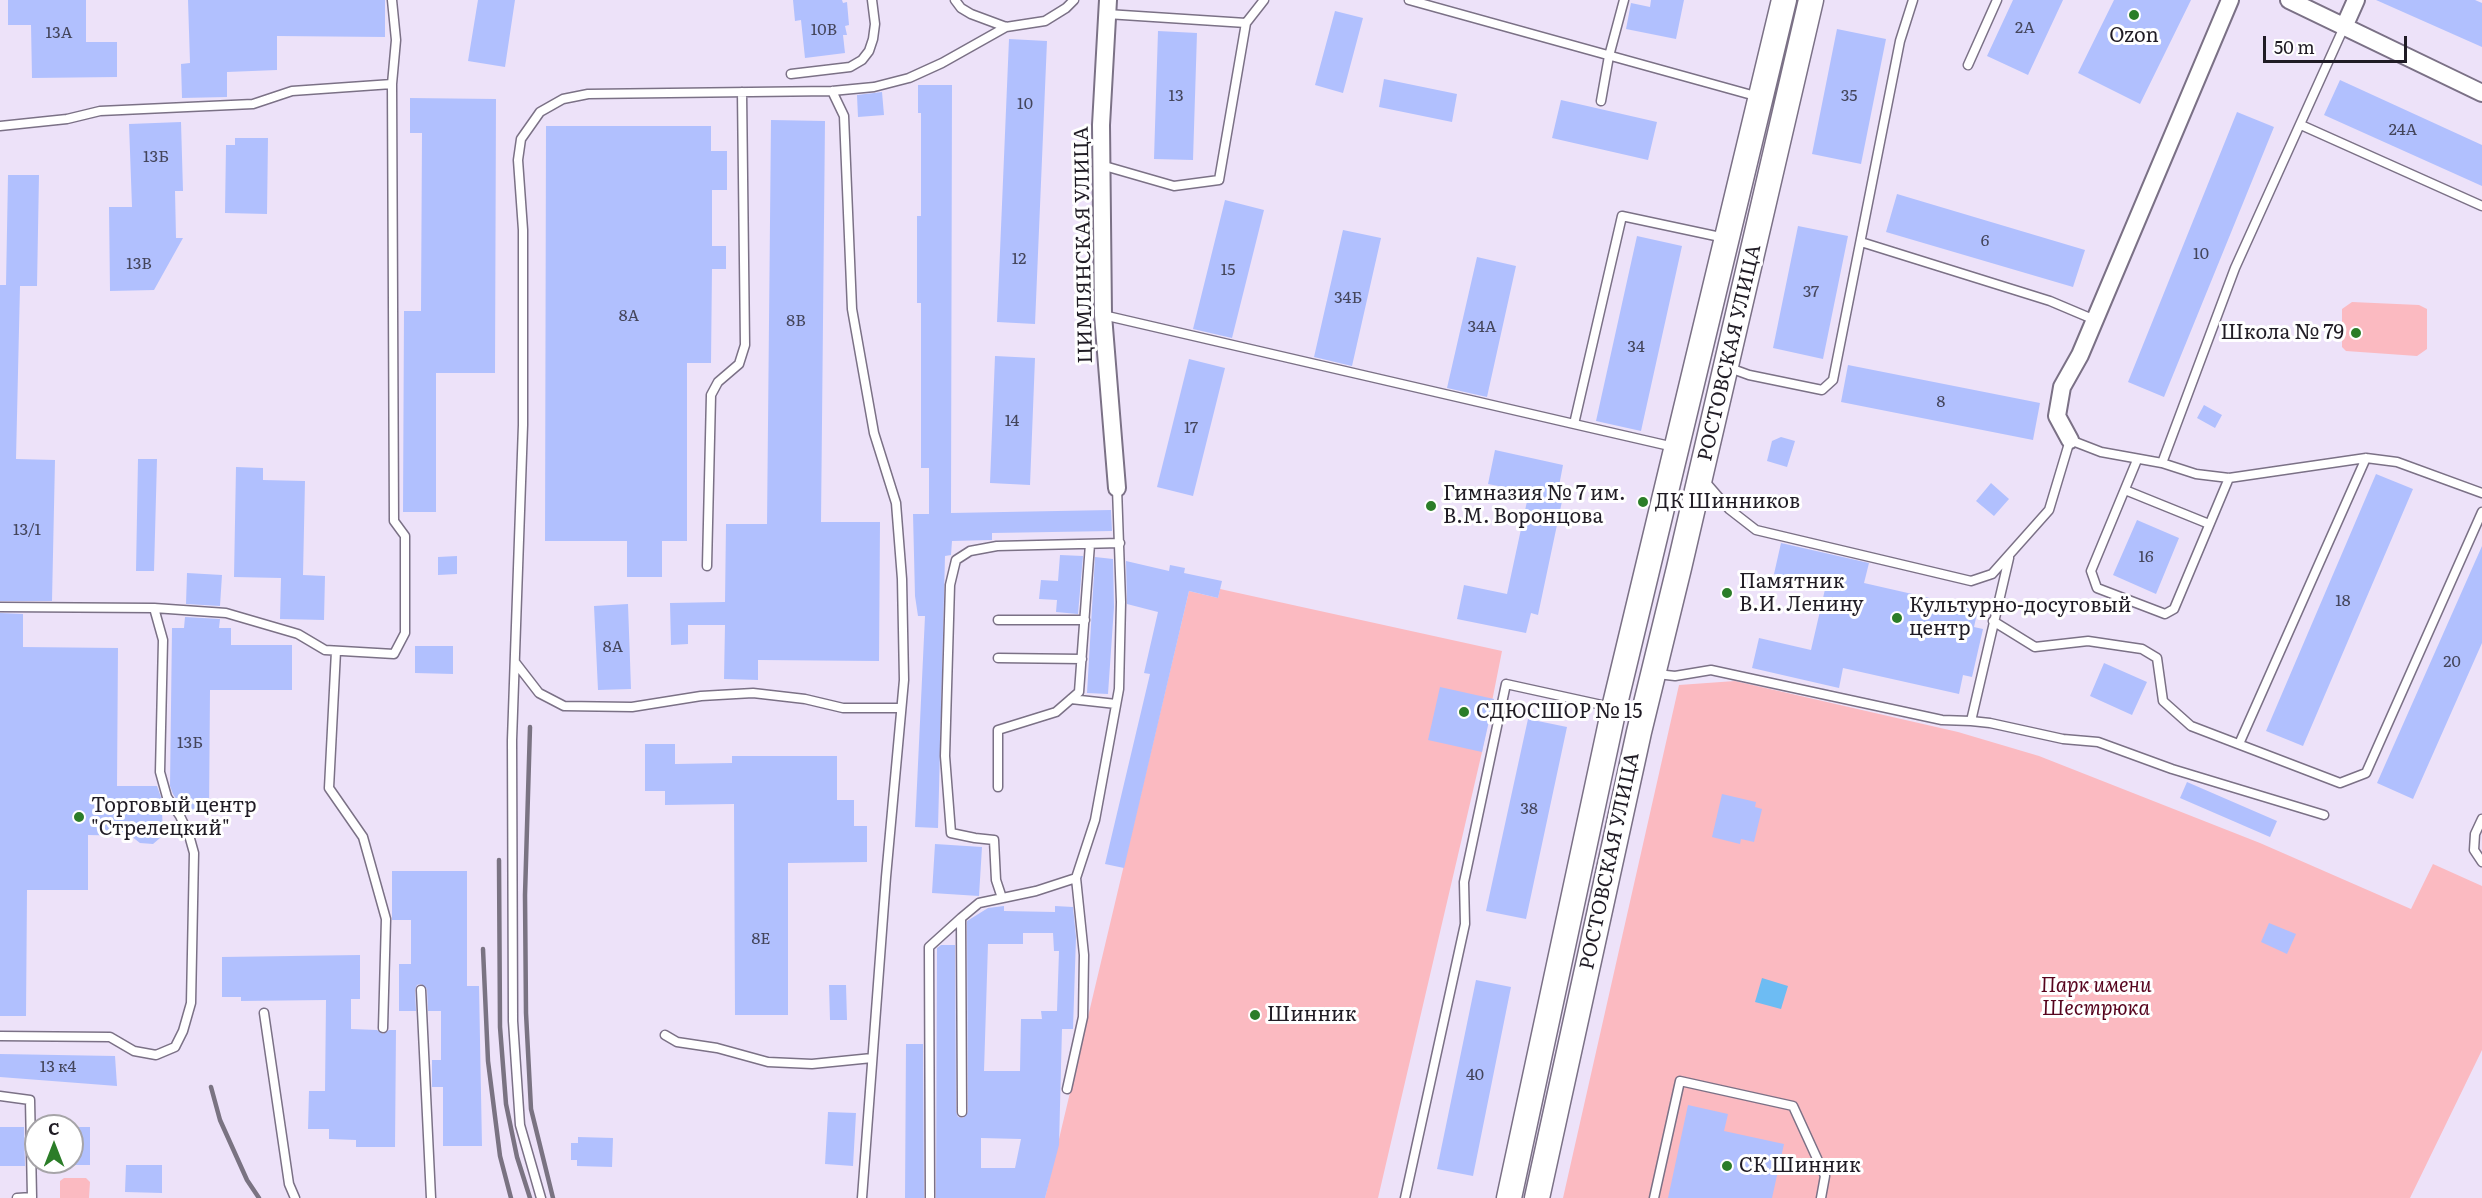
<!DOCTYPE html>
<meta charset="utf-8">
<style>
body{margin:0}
#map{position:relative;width:2482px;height:1198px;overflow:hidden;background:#ede2f9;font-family:Literata,serif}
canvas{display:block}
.north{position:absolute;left:24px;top:1114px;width:60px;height:60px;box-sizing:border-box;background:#fff;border:2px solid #a6a4a8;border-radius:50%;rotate:0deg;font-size:16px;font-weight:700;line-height:24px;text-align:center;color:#201c25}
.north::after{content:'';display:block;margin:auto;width:21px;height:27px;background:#2b7d28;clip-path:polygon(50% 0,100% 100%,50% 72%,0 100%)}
.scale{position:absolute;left:2263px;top:36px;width:144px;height:27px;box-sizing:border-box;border:3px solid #201c25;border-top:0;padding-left:8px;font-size:18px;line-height:21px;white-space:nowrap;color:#201c25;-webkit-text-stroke:4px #fff;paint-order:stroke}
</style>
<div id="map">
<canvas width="2482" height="1198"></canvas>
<div class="north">С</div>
<div class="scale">50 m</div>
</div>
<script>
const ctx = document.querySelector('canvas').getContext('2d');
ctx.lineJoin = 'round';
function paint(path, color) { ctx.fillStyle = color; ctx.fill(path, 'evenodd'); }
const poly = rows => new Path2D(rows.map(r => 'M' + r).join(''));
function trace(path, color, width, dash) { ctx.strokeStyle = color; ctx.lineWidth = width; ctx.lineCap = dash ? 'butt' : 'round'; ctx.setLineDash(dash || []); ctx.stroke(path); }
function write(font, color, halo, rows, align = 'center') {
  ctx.font = font + ' Literata,serif'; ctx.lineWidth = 6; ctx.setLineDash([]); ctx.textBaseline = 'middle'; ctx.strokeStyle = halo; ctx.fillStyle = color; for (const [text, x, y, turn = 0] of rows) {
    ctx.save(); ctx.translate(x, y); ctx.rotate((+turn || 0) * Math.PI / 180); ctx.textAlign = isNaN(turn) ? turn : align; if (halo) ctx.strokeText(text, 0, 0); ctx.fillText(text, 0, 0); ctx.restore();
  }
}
paint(poly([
 [2352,302,2419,305,2427,309,2427,349,2417,356,2346,351,2342,347,2342,309],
 [1220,589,1502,651,1482,752,1378,1198,1045,1198,1189,591,1218,598],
 [1735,681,1958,732,2039,756,2260,843,2411,909,2433,864,2482,886,2482,1050,2410,1198,1563,1198,1679,685],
 [64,1178,86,1178,90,1182,89,1198,60,1198,60,1181]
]), '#fbbac1');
paint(poly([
 [1762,978,1788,986,1781,1009,1755,1002]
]), '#6dbcf3');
paint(poly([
 [8,0,86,0,86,42,117,42,117,77,32,78,31,25,8,25],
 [188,0,385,0,385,37,277,36,277,70,227,72,227,97,182,98,181,64,190,63],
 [478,0,515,0,505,67,468,61],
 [793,0,842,0,843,3,847,2,849,25,845,26,847,35,843,35,845,53,805,58,801,20,795,21],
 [1651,0,1684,0,1676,39,1626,29,1631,3,1650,7],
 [2013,0,2063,0,2028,75,1987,56],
 [2114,0,2191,0,2140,104,2078,73],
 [2376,0,2475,0,2482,3,2482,47],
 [1335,11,1363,18,1343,93,1315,85],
 [1837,29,1886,39,1861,164,1812,154],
 [1158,31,1197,33,1193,160,1154,159],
 [1009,39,1047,41,1035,324,997,322],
 [1384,79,1457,94,1452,122,1379,107],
 [2340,80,2482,145,2482,186,2324,115],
 [918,85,952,85,951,513,1111,510,1112,531,992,533,992,540,952,541,951,555,945,556,938,828,915,827,925,616,918,616,915,596,913,514,929,514,929,468,921,468,921,303,917,303,917,216,921,216,921,113,918,113],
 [882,92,884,115,858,117,857,95],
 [410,98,496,99,495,373,436,373,436,512,403,512,404,311,421,311,422,133,410,133],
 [1561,100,1657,122,1648,160,1552,138],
 [2237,112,2274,127,2164,397,2128,382],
 [771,120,825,121,821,522,880,522,879,661,758,660,758,680,724,679,725,625,688,625,688,644,671,645,670,603,725,602,726,524,767,524],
 [181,122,183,191,175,191,176,238,183,238,154,290,110,291,109,207,132,207,129,124],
 [546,126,711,126,711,151,727,151,727,190,712,190,712,246,726,246,726,269,712,269,711,363,687,363,687,541,662,541,662,577,627,577,627,541,545,541],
 [235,138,268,138,267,214,225,213,226,145,235,145],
 [8,175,39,175,37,286,20,286,16,459,55,460,52,601,0,601,0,285,6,285],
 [1897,194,2085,250,2073,287,1886,232],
 [1225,200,1264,210,1232,338,1193,329],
 [1798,226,1848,236,1823,359,1773,348],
 [1343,230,1381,238,1352,366,1314,357],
 [1637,236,1682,246,1641,431,1596,421],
 [1477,257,1516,266,1487,397,1447,388],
 [995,356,1035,358,1030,485,990,483],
 [1189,359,1225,368,1193,496,1157,487],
 [1848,365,2040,403,2033,440,1841,402],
 [2204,405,2222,415,2215,428,2197,418],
 [1781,437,1795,441,1787,467,1767,461,1772,441],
 [1495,450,1563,465,1559,486,1565,487,1538,615,1531,613,1526,633,1457,619,1464,585,1507,594,1529,492,1488,484],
 [138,459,157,459,154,571,136,571],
 [236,467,263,468,263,480,305,481,303,575,325,576,324,620,280,619,281,578,234,577],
 [2376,474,2413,489,2303,746,2266,731],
 [1991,483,2009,499,1994,516,1976,501],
 [2137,520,2179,538,2156,594,2113,575],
 [1781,543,1869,563,1864,583,1978,609,1974,627,1983,629,1972,677,1963,675,1959,694,1843,668,1839,688,1752,668,1759,638,1811,650,1826,585,1774,574],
 [2482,546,2482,643,2413,799,2377,783],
 [1060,555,1083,556,1078,614,1056,612,1057,600,1039,599,1041,580,1058,581],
 [457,556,457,574,438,575,438,557],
 [1095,557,1113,559,1114,607,1108,694,1087,693],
 [1126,561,1169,571,1170,565,1185,568,1184,573,1222,581,1218,598,1189,591,1124,868,1105,864,1150,674,1144,673,1158,612,1127,604],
 [187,573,222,575,220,606,186,604],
 [628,604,631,689,598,690,594,606],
 [0,613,23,614,23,647,118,648,117,786,157,786,162,800,170,812,162,812,163,831,160,838,153,844,140,843,131,836,88,835,88,890,27,890,26,1016,0,1016],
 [185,617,220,619,219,628,231,628,231,645,292,645,292,690,210,690,209,813,185,812,173,794,170,786,172,628,184,628],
 [415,646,453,646,453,674,415,673],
 [2104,663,2147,682,2132,715,2090,696],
 [1440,687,1494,699,1482,752,1428,740],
 [1528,719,1567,727,1526,919,1486,911],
 [645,744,675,744,675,764,732,763,732,756,837,756,837,800,854,800,854,826,867,826,867,862,788,863,788,1015,735,1015,734,804,665,805,665,791,645,791],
 [2187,782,2277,821,2270,837,2180,798],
 [1722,794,1756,802,1755,807,1762,809,1754,842,1741,839,1740,844,1712,837],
 [935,844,982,847,979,896,932,893],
 [392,871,467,871,467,986,479,986,482,1146,443,1146,443,1087,432,1087,432,1060,441,1060,441,1011,428,1011,427,989,421,984,417,985,415,990,416,1011,399,1011,399,964,411,964,411,920,392,920],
 [1004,906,1004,911,1055,912,1055,906,1073,907,1076,937,1073,1029,1062,1029,1059,1145,1045,1198,936,1198,937,948,941,945,955,945,956,1112,958,1117,963,1118,968,1112,967,921,988,908],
 [1023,933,1053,933,1054,951,1059,951,1057,1011,1041,1011,1042,1019,1021,1019,1020,1071,984,1071,988,944,1023,944],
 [981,1138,1021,1139,1015,1168,981,1168],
 [2269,923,2296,934,2287,954,2261,942],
 [360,955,360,999,351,999,351,1029,377,1030,383,1034,389,1030,396,1030,395,1147,356,1147,356,1140,329,1139,329,1129,308,1129,309,1091,325,1091,326,1000,241,1001,241,997,222,997,222,957],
 [1476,980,1511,987,1473,1176,1437,1169],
 [829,985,846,985,847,1020,830,1020],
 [906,1044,923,1044,924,1198,905,1198],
 [0,1054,115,1056,117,1086,0,1077],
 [1688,1105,1728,1114,1724,1131,1784,1144,1772,1198,1668,1198],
 [828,1112,856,1113,853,1166,825,1164],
 [0,1127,24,1127,25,1166,0,1166],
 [72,1127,90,1127,90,1165,72,1165],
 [578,1137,613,1138,612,1167,577,1166,577,1160,571,1160,571,1143,578,1143],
 [126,1165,162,1165,162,1193,125,1192]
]), '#b1c0fe');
const lane = poly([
 [955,0,961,8,971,14,1006,27,1045,21,1066,8,1074,0],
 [1409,0,1759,97],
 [1107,14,1246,23],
 [1968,65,1997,0],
 [791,74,850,67,862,60,869,51,873,39,875,24,872,0],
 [832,91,844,116,852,309,874,433,896,503,902,579,904,680,886,877,862,1198],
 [1601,101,1609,56,1624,0],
 [2301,125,2482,206],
 [0,126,67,119,100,111,253,104,292,91,392,84],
 [1101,165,1174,186,1219,180,1246,23,1264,0],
 [1861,242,2050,301,2095,320],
 [1103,315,1574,424],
 [1727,367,1749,375,1822,390,1833,380,1900,41,1913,0],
 [1674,447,1574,424,1622,216,1725,238],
 [2137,460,2091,571,2097,588,2165,614,2174,609,2229,478],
 [2162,463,2235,268,2344,27],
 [1703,479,1729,509,1756,530,1971,581,1992,574,2049,510,2070,440,2101,452,2162,463,2196,474,2229,478,2366,458,2397,462,2482,493],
 [2125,490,2209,524],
 [707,566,711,395,718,382,739,364,745,345,742,92],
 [0,607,154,608,226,613,298,634,325,650,394,654,405,633,405,536,394,521,392,84,396,40,392,0],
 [998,620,1085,620],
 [1993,621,2035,647,2088,641,2142,649,2157,658,2163,701,2191,726,2340,783,2366,773,2482,512],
 [336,651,329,788,363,837,386,919,383,1028],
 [998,658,1082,659],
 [515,662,539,693,564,706,632,707,701,696,753,693,805,699,843,708,901,708],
 [1657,674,1675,676,1711,670,1942,720,1971,721,2009,558],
 [1071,699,1116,704],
 [1971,721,1990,723,2063,739,2098,742,2172,769,2324,815],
 [2239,744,2366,458],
 [998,787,998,730,1056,712,1079,692,1090,544],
 [2482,819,2475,834,2474,850,2482,862],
 [1002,898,996,880,994,840,975,838,951,833,945,756,950,585,956,560,970,551,997,546,1120,543],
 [421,990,431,1198],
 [264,1013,289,1184,295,1198],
 [665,1035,677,1042,717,1048,768,1062,812,1064,872,1058],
 [0,1036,110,1037,134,1051,156,1055,175,1047,183,1031,191,1003,194,853,189,835,180,816,167,797,160,772,163,640,154,608],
 [1067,1089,1083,1017,1084,955,1076,878,1095,820,1119,689,1121,602,1117,488],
 [0,1096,30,1100,32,1197,17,1198],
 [962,1112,961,918,979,903,1036,891,1076,878],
 [541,1198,520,1125,513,1021,512,740,523,425,523,230,518,160,521,139,540,112,563,99,588,94,832,91,874,87,909,78,942,63,1006,27],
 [930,1198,929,947,961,918],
 [1405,1198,1465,924,1464,882,1506,684,1611,707],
 [1654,1198,1680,1081,1793,1106,1825,1176,1821,1198]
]);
const street = poly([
 [1108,0,1101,125,1103,315,1117,488],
 [2289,0,2482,93],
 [2344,27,2356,0],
 [2070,440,2057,416,2062,387,2080,355,2230,0]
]);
const secondary = poly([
 [1509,1198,1614,708,1784,0],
 [1537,1198,1639,732,1679,568,1811,0]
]);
trace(lane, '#7b7186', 11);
trace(street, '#7b7186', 20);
trace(secondary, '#7b7186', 27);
trace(lane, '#fff', 8);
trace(street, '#fff', 16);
trace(secondary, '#fff', 24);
trace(poly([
 [530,727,525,895,526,1013,531,1109,553,1198],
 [499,860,500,1027,506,1104,517,1157,530,1198],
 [483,949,488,1061,500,1156,511,1198],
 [211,1087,220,1120,247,1180,259,1198]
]), '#7a7382', 4.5);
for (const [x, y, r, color] of [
 [2134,15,6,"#2b7d28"],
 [2356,333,6,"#2b7d28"],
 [1643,502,6,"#2b7d28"],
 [1431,506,6,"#2b7d28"],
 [1727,593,6,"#2b7d28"],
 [1897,618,6,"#2b7d28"],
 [1464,712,6,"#2b7d28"],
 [79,817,6,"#2b7d28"],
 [1255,1015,6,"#2b7d28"],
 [1727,1166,6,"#2b7d28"]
]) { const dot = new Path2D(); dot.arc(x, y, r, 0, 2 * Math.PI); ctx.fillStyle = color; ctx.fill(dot); trace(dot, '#fff', 2); }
write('16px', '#44455b', null, [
 ["2А",2025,28],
 ["10В",824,30],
 ["13А",59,33],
 ["13",1176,96],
 ["35",1849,96],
 ["10",1025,104],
 ["24А",2403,130],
 ["13Б",156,157],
 ["6",1985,241],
 ["10",2201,254],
 ["12",1019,259],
 ["13В",139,264],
 ["15",1228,270],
 ["37",1811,292],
 ["34Б",1348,298],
 ["8А",629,316],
 ["8В",796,321],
 ["34А",1482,327],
 ["34",1636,347],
 ["8",1941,402],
 ["14",1012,421],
 ["17",1191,428],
 ["13/1",27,530],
 ["16",2146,557],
 ["18",2343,601],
 ["8А",613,647],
 ["20",2452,662],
 ["13Б",190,743],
 ["38",1529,809],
 ["8Е",761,939],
 ["13 к4",58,1067],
 ["40",1475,1075]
]);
write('20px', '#201c25', '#fff', [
 ["Ozon",2134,36,"center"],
 ["Школа № 79",2344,333,"right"],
 ["Гимназия № 7 им.",1443,494],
 ["В.М. Воронцова",1443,517],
 ["ДК Шинников",1655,502],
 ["Памятник",1739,582],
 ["В.И. Ленину",1739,605],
 ["Культурно-досуговый",1909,606],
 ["центр",1909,629],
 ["СДЮСШОР № 15",1476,712],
 ["Торговый центр",91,806],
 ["\"Стрелецкий\"",91,829],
 ["Шинник",1267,1015],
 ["СК Шинник",1739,1166]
], 'left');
write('20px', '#201c25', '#fff', [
 ["ЦИМЛЯНСКАЯ УЛИЦА",1084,245,-91],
 ["РОСТОВСКАЯ УЛИЦА",1730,353,-77],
 ["РОСТОВСКАЯ УЛИЦА",1610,861,-78]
]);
write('italic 20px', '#57041e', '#fff', [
 ["Парк имени",2096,986],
 ["Шестрюка",2096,1009]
]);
</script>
